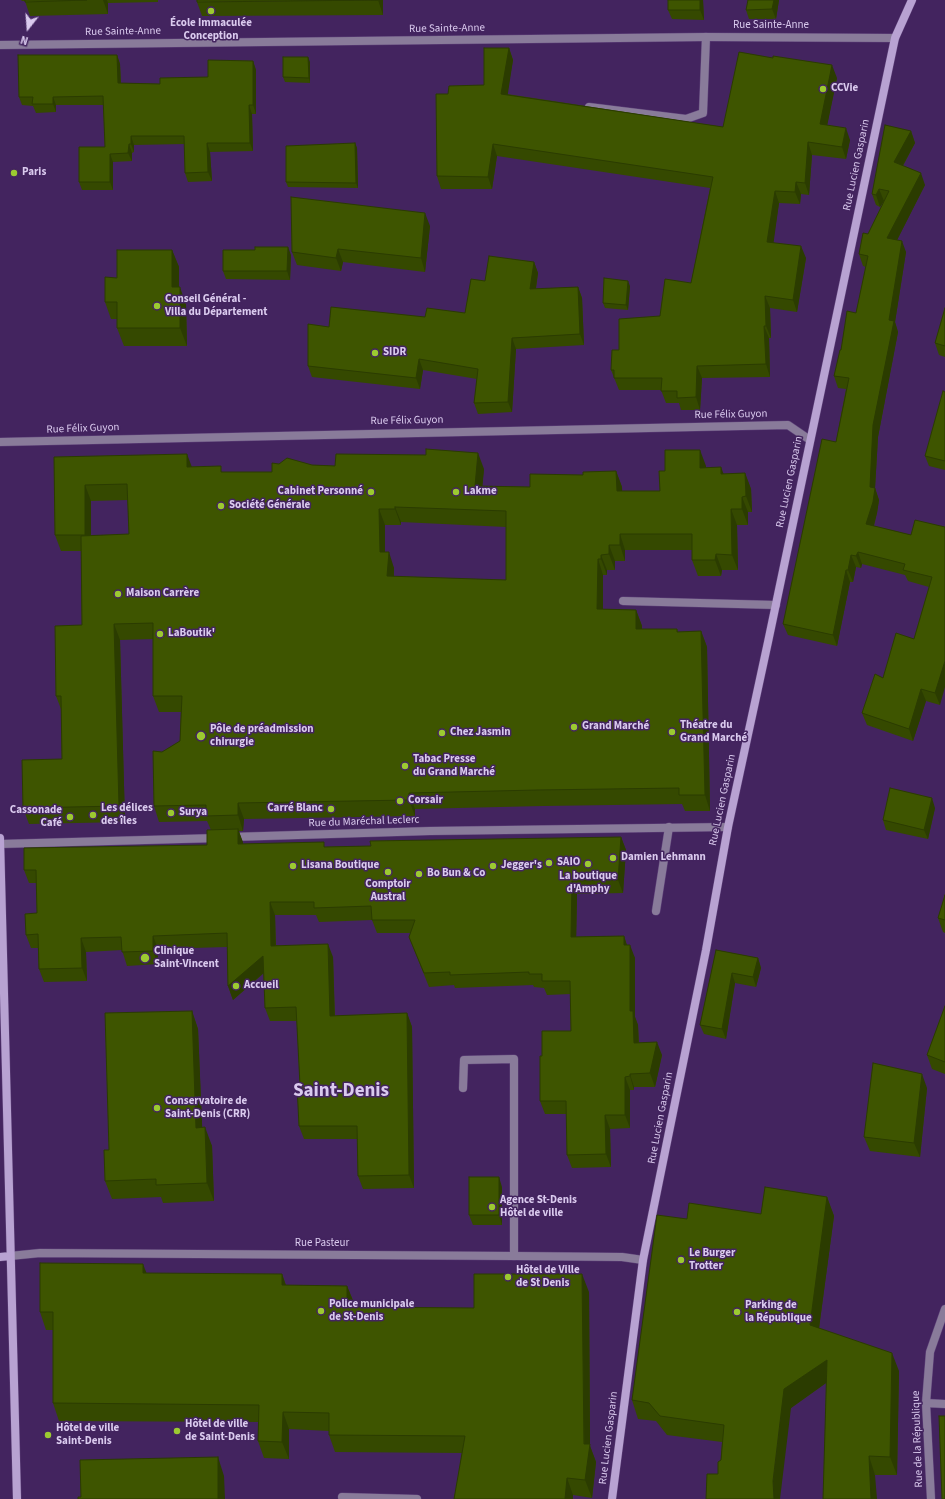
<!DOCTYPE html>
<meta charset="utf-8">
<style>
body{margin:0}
#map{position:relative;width:945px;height:1499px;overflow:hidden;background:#43245f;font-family:"Source Sans 3",sans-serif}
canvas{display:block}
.north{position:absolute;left:8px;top:8px;width:40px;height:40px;-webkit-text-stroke:3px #43245f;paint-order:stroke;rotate:197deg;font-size:11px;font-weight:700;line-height:16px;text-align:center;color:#dacaee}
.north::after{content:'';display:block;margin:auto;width:14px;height:18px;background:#dacaee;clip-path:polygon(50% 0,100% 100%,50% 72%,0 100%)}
</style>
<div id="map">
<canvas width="945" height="1499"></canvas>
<div class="north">N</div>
</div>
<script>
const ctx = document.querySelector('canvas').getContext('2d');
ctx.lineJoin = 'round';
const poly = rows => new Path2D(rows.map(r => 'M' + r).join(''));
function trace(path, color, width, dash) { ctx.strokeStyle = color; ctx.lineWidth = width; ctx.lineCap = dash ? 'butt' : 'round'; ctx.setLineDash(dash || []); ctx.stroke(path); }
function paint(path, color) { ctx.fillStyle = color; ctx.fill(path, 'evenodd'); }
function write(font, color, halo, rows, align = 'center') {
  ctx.font = font + ' "Source Sans 3",sans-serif'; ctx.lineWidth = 3; ctx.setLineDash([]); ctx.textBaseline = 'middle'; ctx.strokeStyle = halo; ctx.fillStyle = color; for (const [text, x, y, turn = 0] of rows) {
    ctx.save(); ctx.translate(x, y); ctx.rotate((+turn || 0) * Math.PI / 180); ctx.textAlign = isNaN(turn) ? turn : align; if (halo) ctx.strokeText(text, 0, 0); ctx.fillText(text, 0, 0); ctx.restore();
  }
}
const lane = poly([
 [589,107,686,119,703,113,706,37],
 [623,601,776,605],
 [656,911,669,827],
 [463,1088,464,1060,514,1059,514,1256],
 [342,1497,417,1499]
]);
const street = poly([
 [0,45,706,37,895,38],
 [0,442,788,425,810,440],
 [231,837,430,831,728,827],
 [0,844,218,838],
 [10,1256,40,1253,514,1256,622,1257,643,1260],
 [926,1403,945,1404],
 [931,1499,926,1403,930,1352,945,1309]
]);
const secondary = poly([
 [0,838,17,1499],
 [0,1257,10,1256],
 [612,1499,643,1260,706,950,728,827,768,642,895,38,912,0]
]);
trace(lane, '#5e4279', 9);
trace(street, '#5e4279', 9);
trace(secondary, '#5e4279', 9);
trace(lane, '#897b9a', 8);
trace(street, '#897b9a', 8);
trace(secondary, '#b8a2d2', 8);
paint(poly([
 [21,0,158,0,158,2,108,3,108,14,30,16,25,1,22,1],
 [383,0,383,15,202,16,197,2],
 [703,0,704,20,672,19,668,10],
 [779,0,776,19,749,19,746,10],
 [509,48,513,60,507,94,723,127,837,78,827,125,850,140,846,159,812,155,809,195,801,194,800,204,779,203,773,242,806,258,797,312,770,308,771,338,769,338,770,377,702,378,700,410,681,410,679,403,666,403,661,390,619,390,611,370,619,350,660,316,691,283,710,188,497,156,492,189,441,189,437,176,448,94,484,85],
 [117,55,120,64,121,83,160,84,208,77,253,61,256,70,256,114,252,114,253,151,210,152,212,181,188,182,185,173,185,144,134,145,134,152,132,153,132,161,113,162,113,190,82,190,79,182,105,147,104,105,56,105,56,112,36,113,33,106,22,105,19,97],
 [310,62,310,83,285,82,283,77],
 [911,131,915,143,903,166,925,185,897,240,906,252,895,322,898,332,878,437,875,488,879,500,877,513,874,526,911,535,945,527,940,705,926,701,913,741,867,725,862,713,883,678,914,639,929,587,908,581,905,575,862,564,861,568,856,567,853,582,850,582,837,646,788,635,783,624,836,442,846,389,838,388,834,376,841,350,856,313,866,267,863,266,859,254,884,201,880,207,876,205,872,194],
 [355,143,357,148,358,188,288,187,286,182],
 [430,226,425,272,343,262,341,271,297,265,292,252],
 [172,250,179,267,179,287,186,305,187,346,124,346,117,328,117,319,111,319,105,302,117,278],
 [291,255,290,280,226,279,223,271],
 [534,262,538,273,536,289,578,287,582,298,584,345,516,349,512,412,478,414,474,403,477,379,423,370,420,389,312,377,308,366,329,327,465,313,485,281],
 [630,286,628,310,605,308,603,303],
 [945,308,945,357,939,355,935,343],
 [945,392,945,470,929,466,925,456],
 [54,457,192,467,223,472,272,472,312,465,335,466,484,469,482,486,530,487,583,475,616,471,622,487,622,491,660,491,706,466,706,468,724,474,745,473,751,489,752,512,748,512,748,525,737,525,738,570,722,570,721,576,698,576,692,560,692,550,625,550,625,561,615,561,615,570,607,570,607,575,603,575,603,609,636,610,642,626,642,629,677,629,678,632,701,631,707,647,710,811,685,811,682,804,543,806,415,809,415,816,244,819,243,831,239,831,243,844,326,847,371,846,621,837,626,850,623,893,577,894,576,937,624,936,627,945,635,958,635,1017,638,1025,639,1043,662,1055,655,1087,634,1087,634,1090,630,1090,630,1128,610,1129,611,1167,572,1168,567,1155,567,1114,545,1114,540,1101,542,1056,571,1031,571,994,547,995,544,988,534,987,533,985,455,988,454,985,429,987,409,937,411,933,377,933,372,920,319,922,316,915,275,915,276,945,333,957,335,1016,407,1013,412,1027,414,1188,363,1189,358,1176,357,1139,304,1139,299,1126,300,1085,297,1021,270,1021,265,1008,264,973,233,1000,228,986,227,947,158,949,158,964,127,966,122,950,86,952,87,981,44,982,39,969,38,948,31,948,26,935,37,913,37,883,29,883,24,870,207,845,211,830,207,821,159,822,154,806,162,752,180,741,181,712,159,712,153,696,153,639,120,640,125,822,29,824,23,808,62,759,61,709,56,696,82,625,81,551,61,551,55,535],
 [128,500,129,534,91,536,91,501],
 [401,522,506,527,506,580,394,577,394,568,385,552,385,525,401,525],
 [935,808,928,839,886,830,883,820],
 [945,895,945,933,943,932,938,918],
 [716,950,758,958,761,968,756,987,735,983,726,1039,704,1034,700,1025],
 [945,1006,945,1074,932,1069,927,1055],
 [192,1011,198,1029,202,1127,212,1146,214,1201,163,1203,161,1197,112,1199,105,1181,109,1150],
 [927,1088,920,1157,870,1151,864,1137],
 [502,1187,502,1225,473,1225,469,1215],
 [827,1197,834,1216,819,1328,899,1371,897,1475,875,1475,826,1383,791,1408,718,1474,721,1460,722,1442,667,1435,656,1421,638,1419,632,1400,687,1219,761,1214],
 [147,1274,282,1274,286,1285,347,1286,354,1303,354,1307,474,1308,589,1292,590,1446,596,1462,592,1498,573,1495,462,1453,335,1452,329,1435,329,1431,289,1429,289,1459,264,1458,258,1441,258,1422,59,1421,53,1403,53,1330,46,1330,40,1312]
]), '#354900');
paint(poly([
 [103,0,107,0,108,3,108,14],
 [378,0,383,0,383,15],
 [700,0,703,0,704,20,700,10],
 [774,0,779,0,776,19,772,9],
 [509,48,513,60,506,106,501,94],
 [117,55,120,64,121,91,118,83],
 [308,57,310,62,310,83,309,78],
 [253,61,256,70,256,114,253,105],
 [832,65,837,78,825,136,820,124],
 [53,97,56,105,56,112,53,104],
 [249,105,252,114,253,151,250,143],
 [846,128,850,140,846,159,842,147],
 [911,131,915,143,898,174,894,162],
 [131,136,134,145,134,152,131,144],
 [808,142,812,155,809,195,805,183],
 [207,143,210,152,212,181,208,172],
 [355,143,357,148,358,188,356,183],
 [129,144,132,153,132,161,128,153],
 [493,144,497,156,492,189,488,177],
 [110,154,113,162,113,190,110,182],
 [921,173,925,185,892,250,887,238],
 [796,182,801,194,800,204,795,192],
 [879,189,884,201,880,207,876,195],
 [775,191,779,203,772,254,767,242],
 [425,213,430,226,425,272,421,258],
 [902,241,906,252,895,322,898,332,878,437,875,488,879,500,877,513,871,536,866,524,873,425,889,320],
 [801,246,806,258,797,312,793,300],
 [288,247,291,255,290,280,287,271],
 [338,249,343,262,341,271,336,258],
 [172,250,179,267,179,305,172,287],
 [534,262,538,273,534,300,530,289],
 [628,281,630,286,628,310,626,305],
 [180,287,186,305,187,346,180,328],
 [578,287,582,298,584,345,580,334],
 [765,296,770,308,771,338,766,326],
 [764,326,769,338,770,377,766,364],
 [512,338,516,349,512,412,508,402],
 [419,359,423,370,420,389,416,378],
 [697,366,702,378,700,410,696,397],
 [700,450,706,466,706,484,700,468],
 [478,453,484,469,481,502,475,486],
 [187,454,193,470,187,467],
 [721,467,727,483,721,474],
 [616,471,622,487,623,507,617,491],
 [745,473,751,489,752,512,746,496],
 [85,485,91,501,91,550,85,535],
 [742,497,748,512,748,525,742,509],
 [395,507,401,522,401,525,395,509],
 [379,509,385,525,385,568,380,552],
 [731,509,737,525,738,570,732,555],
 [620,534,625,550,625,561,620,545],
 [609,545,615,561,615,570,609,554],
 [389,552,394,568,393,592,387,576],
 [858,552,862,564,861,568,856,556],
 [716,554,722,570,721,576,715,560],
 [601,555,607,570,607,575,601,559],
 [851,555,856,567,853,582,848,570],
 [598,559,603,575,603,625,597,609],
 [846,570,850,582,837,646,833,635],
 [636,610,642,626,642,645,636,629],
 [114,624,120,640,125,822,119,806],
 [701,631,707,647,710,811,705,795],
 [945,661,945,687,940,705,935,693],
 [921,689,926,701,913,741,909,729],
 [409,793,415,809,415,816,409,800],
 [932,798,935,808,928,839,924,830],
 [238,803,244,819,243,831,238,815],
 [238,829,243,842,243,857,238,844],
 [621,837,626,850,623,893,618,880],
 [572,881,577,894,576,950,571,937],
 [270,902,275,915,276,959,271,946],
 [153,936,158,949,158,964,153,951],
 [624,936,628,949,624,945],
 [81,938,86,952,87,981,82,968],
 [328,944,333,957,335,1029,330,1016],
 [630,945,635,958,635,1017,638,1025,639,1056,634,1043,630,1011],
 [263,956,268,969,233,1000,228,986],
 [758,958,761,968,756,987,753,977],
 [732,973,735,983,726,1039,722,1029],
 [192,1011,198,1029,203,1146,196,1128],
 [407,1013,412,1027,414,1188,409,1175],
 [657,1042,662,1055,655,1087,650,1073],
 [630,1074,634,1087,634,1090,630,1076],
 [922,1074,927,1088,920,1157,914,1143],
 [625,1077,630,1090,630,1128,625,1115],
 [605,1115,610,1129,611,1167,606,1154],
 [205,1127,212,1146,214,1201,207,1183],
 [499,1177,502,1187,502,1225,499,1215],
 [827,1197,834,1216,817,1343,810,1325],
 [143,1264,150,1282,143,1273],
 [282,1274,288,1292,282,1285],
 [582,1274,589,1292,590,1446,596,1462,592,1498,585,1480],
 [347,1286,354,1303,353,1325,347,1307],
 [892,1353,899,1371,897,1475,890,1457],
 [827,1360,833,1378,791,1408,780,1499,774,1499,773,1481,784,1389],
 [283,1412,289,1429,289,1459,282,1442],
 [869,1456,875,1475,877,1499,871,1499],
 [218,1457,224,1476,225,1499,218,1499],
 [567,1478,573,1495,573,1499,565,1499]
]), '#2b3c00');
const building = poly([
 [25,0,87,0,25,2,25,0],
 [197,0,378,0,197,2,197,0],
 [668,0,700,0,700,10,668,10,668,0],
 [748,0,774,0,772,9,746,10,748,0],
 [484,48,509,48,501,94,723,127,739,52,773,58,773,56,832,65,820,124,846,128,842,147,808,142,805,183,796,182,795,192,775,191,767,242,801,246,793,300,765,296,766,326,764,326,766,364,697,366,696,397,677,398,677,391,661,391,662,378,614,378,614,370,611,370,612,350,619,350,619,319,660,316,665,279,691,283,713,177,493,144,488,177,437,176,436,94,448,94,449,86,484,85,484,48],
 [18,55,117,55,118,83,160,84,160,78,208,77,208,60,253,61,253,105,249,105,250,143,207,143,208,172,185,173,184,136,131,136,131,144,129,144,128,153,110,154,110,182,79,182,79,147,105,147,103,96,53,97,53,104,32,104,33,97,19,97,18,55],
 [283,57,308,57,309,78,283,77,283,57],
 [885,125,911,131,894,162,921,173,887,238,902,241,889,320,894,321,873,425,870,487,875,488,873,502,866,524,911,535,915,520,945,527,945,661,935,693,921,689,909,729,862,713,875,674,883,678,896,633,914,639,932,577,903,570,905,564,858,552,856,556,851,555,848,570,846,570,833,635,783,624,822,439,836,442,849,378,834,376,840,350,841,350,847,311,856,313,868,256,859,254,863,233,868,234,889,191,879,189,876,195,872,194,885,125],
 [355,143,356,183,286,182,286,146,355,143],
 [291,197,425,213,421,258,338,249,336,258,292,252,291,197],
 [255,247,288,247,287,271,223,271,223,250,255,250,255,247],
 [117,250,172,250,172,287,180,287,180,328,117,328,117,302,105,302,105,277,117,278,117,250],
 [489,256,534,262,530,289,578,287,580,334,512,338,508,402,474,403,478,369,419,359,416,378,308,366,308,324,329,327,331,307,425,317,427,308,465,313,471,279,485,281,489,256],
 [604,278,628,281,626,305,603,303,604,278],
 [945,308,945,346,935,343,945,308],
 [943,391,945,392,945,461,925,456,943,391],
 [426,449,478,453,475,486,530,487,530,474,583,475,583,472,616,471,617,491,660,491,659,471,665,471,665,450,700,450,700,468,721,467,721,474,745,473,746,496,742,497,742,509,731,509,732,555,716,554,715,560,692,560,692,534,620,534,620,545,609,545,609,554,601,555,601,559,598,559,597,609,636,610,636,629,677,629,677,632,701,631,705,795,679,795,679,788,537,790,409,793,409,800,238,803,238,815,206,816,206,805,154,806,153,751,162,752,180,741,182,696,153,696,153,623,114,624,119,806,23,808,22,760,62,759,61,696,56,696,55,626,82,625,81,536,129,534,127,484,85,485,85,535,55,535,54,457,187,454,187,467,221,466,221,472,272,472,272,463,279,464,287,458,312,465,335,466,336,454,426,455,426,449],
 [395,507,506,511,506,580,387,576,389,552,380,552,379,509,395,509,395,507],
 [890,788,932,798,924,830,883,820,890,788],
 [238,829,238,844,324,842,324,847,371,846,370,841,621,837,618,880,572,881,571,937,624,936,624,945,630,945,630,1011,633,1011,634,1043,657,1042,650,1073,630,1074,630,1076,625,1077,625,1115,605,1115,606,1154,567,1155,566,1101,540,1101,540,1056,542,1056,542,1031,571,1031,570,981,542,981,542,974,529,974,529,972,450,975,450,972,424,973,409,937,415,920,372,920,371,906,314,908,314,902,270,902,271,946,328,944,330,1016,407,1013,409,1175,358,1176,357,1126,299,1126,297,1085,300,1085,296,1007,265,1008,263,956,228,986,227,933,153,936,153,951,122,952,121,937,81,938,82,968,39,969,38,934,26,935,25,914,37,913,36,870,24,870,24,848,207,845,207,830,238,829],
 [945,895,945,920,938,918,945,895],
 [716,950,758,958,753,977,732,973,722,1029,700,1025,716,950],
 [945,1006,945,1062,927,1055,945,1006],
 [192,1011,196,1128,205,1127,207,1183,156,1185,156,1179,105,1181,104,1150,109,1150,105,1013,192,1011],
 [873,1063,922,1074,914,1143,864,1137,873,1063],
 [469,1177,499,1177,499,1215,469,1215,469,1177],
 [765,1187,827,1197,810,1325,892,1353,890,1457,869,1456,871,1499,823,1499,827,1360,784,1389,773,1481,774,1499,706,1499,707,1474,718,1474,718,1462,721,1460,724,1425,660,1416,649,1403,632,1400,657,1215,687,1219,689,1203,761,1214,765,1187],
 [40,1263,143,1264,143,1273,282,1274,282,1285,347,1286,347,1307,474,1308,474,1274,582,1274,584,1444,590,1444,585,1480,567,1478,565,1499,454,1499,465,1436,329,1435,329,1413,283,1412,282,1442,258,1441,259,1405,53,1403,53,1312,40,1312,40,1263],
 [939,1416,945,1416,945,1499,942,1499,939,1416],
 [218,1457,218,1499,78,1499,78,1497,81,1497,80,1460,218,1457]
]);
paint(building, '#3e5500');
trace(building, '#2b3c00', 1);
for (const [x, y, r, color] of [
 [211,11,4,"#9cca31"],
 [823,89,4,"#9cca31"],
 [14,173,4,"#9cca31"],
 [157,306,4,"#9cca31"],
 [375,353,4,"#9cca31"],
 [371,492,4,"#9cca31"],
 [456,492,4,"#9cca31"],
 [221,506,4,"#9cca31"],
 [118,594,4,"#9cca31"],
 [160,634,4,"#9cca31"],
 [574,727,4,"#9cca31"],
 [672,732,4,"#9cca31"],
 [442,733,4,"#9cca31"],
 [201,736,5,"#9cca31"],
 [405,766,4,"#9cca31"],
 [400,801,4,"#9cca31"],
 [331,809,4,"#9cca31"],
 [171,813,4,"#9cca31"],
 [93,815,4,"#9cca31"],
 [70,817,4,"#9cca31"],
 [613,858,4,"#9cca31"],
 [549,863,4,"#9cca31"],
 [588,864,4,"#9cca31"],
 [293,866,4,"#9cca31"],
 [493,866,4,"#9cca31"],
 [388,872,4,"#9cca31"],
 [419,874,4,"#9cca31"],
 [145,958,5,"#9cca31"],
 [236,986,4,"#9cca31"],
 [157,1108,4,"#9cca31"],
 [492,1207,4,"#9cca31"],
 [681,1260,4,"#9cca31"],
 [508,1277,4,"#9cca31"],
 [321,1311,4,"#9cca31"],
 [737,1312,4,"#9cca31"],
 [177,1431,4,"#9cca31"],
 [48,1435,4,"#9cca31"]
]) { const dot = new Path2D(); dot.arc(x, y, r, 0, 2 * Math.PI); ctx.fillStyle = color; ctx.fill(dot); trace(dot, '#43245f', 1.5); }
write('bold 11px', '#dacaee', '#43245f', [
 ["École Immaculée",211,24,"center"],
 ["Conception",211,37,"center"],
 ["CCVie",831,89],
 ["Paris",22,173],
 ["Conseil Général -",165,300],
 ["Villa du Département",165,313],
 ["SIDR",383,353],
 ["Cabinet Personné",363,492,"right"],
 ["Lakme",464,492],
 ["Société Générale",229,506],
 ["Maison Carrère",126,594],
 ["LaBoutik'",168,634],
 ["Théatre du",680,726],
 ["Grand Marché",680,739],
 ["Grand Marché",582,727],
 ["Pôle de préadmission",210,730],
 ["chirurgie",210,743],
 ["Chez Jasmin",450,733],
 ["Tabac Presse",413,760],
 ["du Grand Marché",413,773],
 ["Corsair",408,801],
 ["Les délices",101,809],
 ["des îles",101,822],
 ["Carré Blanc",323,809,"right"],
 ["Cassonade",62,811,"right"],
 ["Café",62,824,"right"],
 ["Surya",179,813],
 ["Damien Lehmann",621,858],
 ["SAIO",557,863],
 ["Lisana Boutique",301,866],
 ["Jegger's",501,866],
 ["Bo Bun & Co",427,874],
 ["La boutique",588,877,"center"],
 ["d'Amphy",588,890,"center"],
 ["Comptoir",388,885,"center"],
 ["Austral",388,898,"center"],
 ["Clinique",154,952],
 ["Saint-Vincent",154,965],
 ["Accueil",244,986],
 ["Conservatoire de",165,1102],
 ["Saint-Denis (CRR)",165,1115],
 ["Agence St-Denis",500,1201],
 ["Hôtel de ville",500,1214],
 ["Le Burger",689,1254],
 ["Trotter",689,1267],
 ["Hôtel de Ville",516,1271],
 ["de St Denis",516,1284],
 ["Police municipale",329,1305],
 ["de St-Denis",329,1318],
 ["Parking de",745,1306],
 ["la République",745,1319],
 ["Hôtel de ville",185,1425],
 ["de Saint-Denis",185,1438],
 ["Hôtel de ville",56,1429],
 ["Saint-Denis",56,1442]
], 'left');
write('11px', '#dacaee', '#43245f', [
 ["Rue Sainte-Anne",771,26],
 ["Rue Sainte-Anne",447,29,-1],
 ["Rue Sainte-Anne",123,32,-1],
 ["Rue Lucien Gasparin",857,165,-78],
 ["Rue Félix Guyon",731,415,-1],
 ["Rue Félix Guyon",407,421,-1],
 ["Rue Félix Guyon",83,429,-2],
 ["Rue Lucien Gasparin",790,482,-78],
 ["Rue Lucien Gasparin",723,800,-78],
 ["Rue du Maréchal Leclerc",364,822,-2],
 ["Rue Lucien Gasparin",661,1118,-79],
 ["Rue Pasteur",322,1244],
 ["Rue Lucien Gasparin",609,1438,-83],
 ["Rue de la République",918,1439,-92]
]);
write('bold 19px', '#dacaee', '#43245f', [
 ["Saint-Denis",341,1092]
]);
</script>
